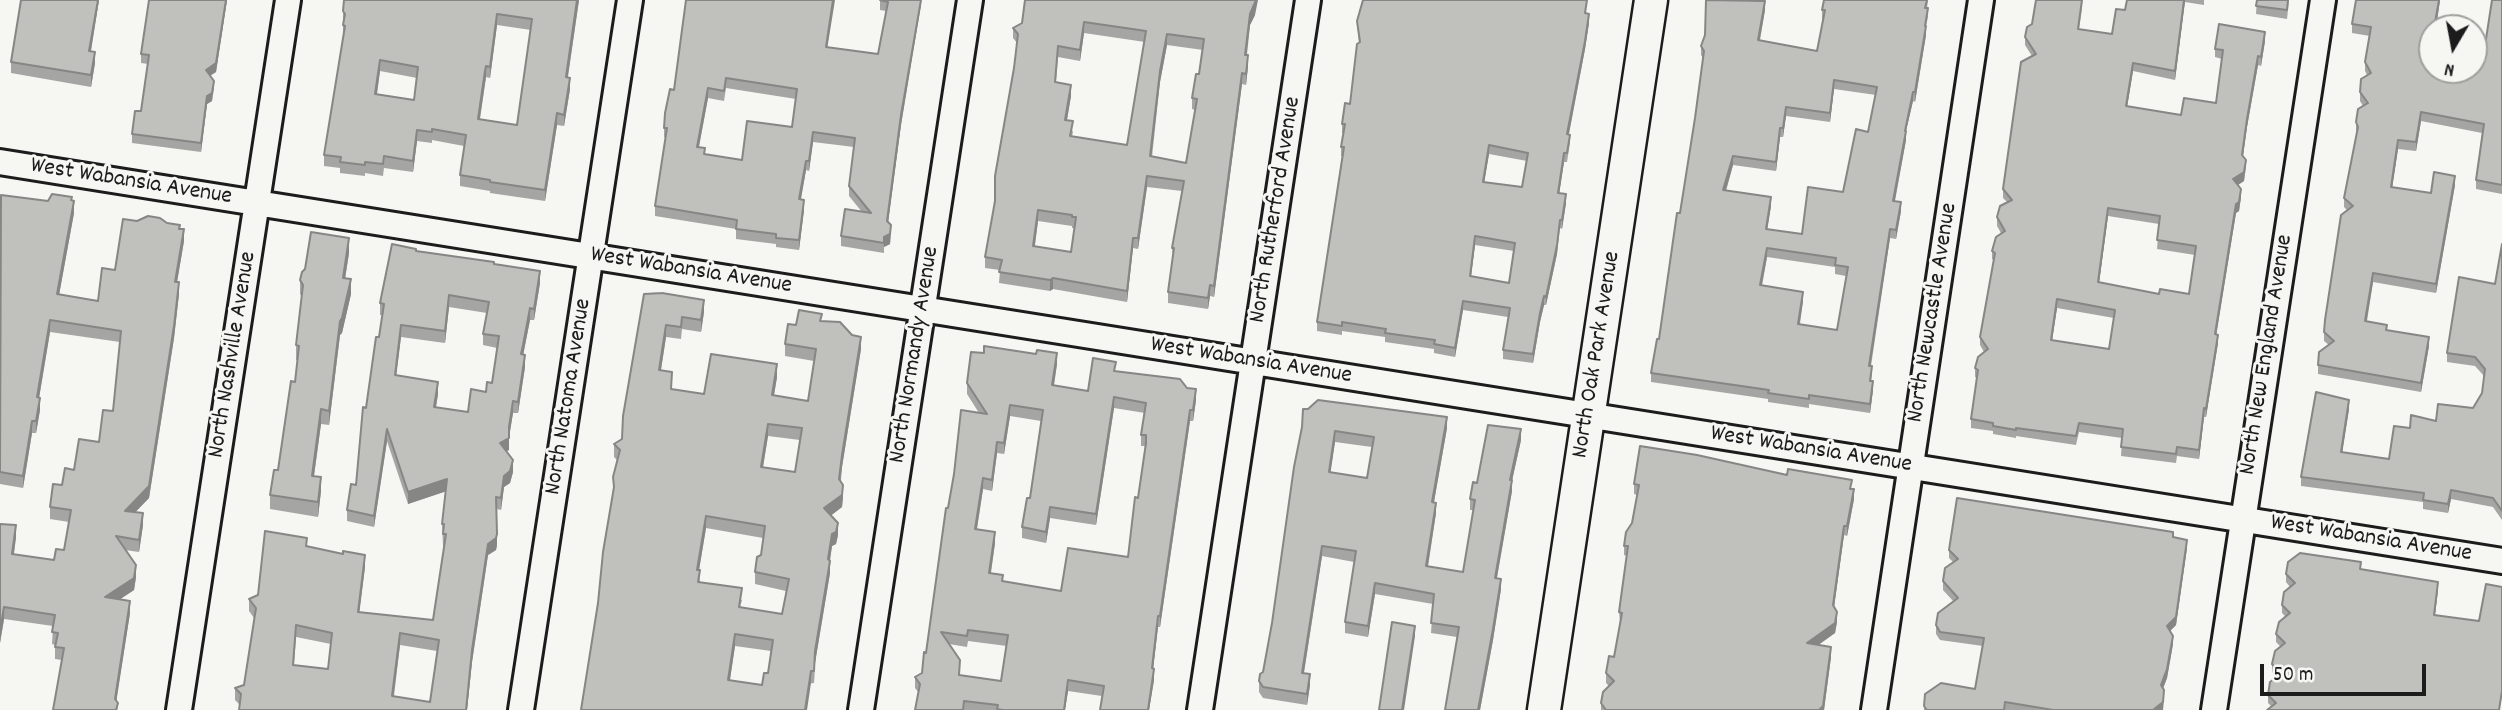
<!DOCTYPE html>
<style>
body{margin:0}
#map{position:relative;width:2502px;height:710px;overflow:hidden;background:#f6f6f2;font-family:Dekko,sans-serif}
canvas{display:block}
.north{position:absolute;left:2418px;top:14px;width:70px;height:70px;box-sizing:border-box;background:#f6f6f2;border:2px solid #9f9f9c;border-radius:50%;rotate:190deg;font-size:19px;font-weight:700;line-height:28px;text-align:center;color:#1c1c1c}
.north::after{content:'';display:block;margin:auto;width:24px;height:32px;background:#1c1c1c;clip-path:polygon(50% 0,100% 100%,50% 72%,0 100%)}
.scale{position:absolute;left:2260px;top:664px;width:166px;height:32px;box-sizing:border-box;border:4px solid #1c1c1c;border-top:0;padding-left:9px;font-size:21px;line-height:24px;white-space:nowrap;color:#1c1c1c;-webkit-text-stroke:5px #f6f6f2;paint-order:stroke}
</style>
<div id="map">
<canvas width="2502" height="710"></canvas>
<div class="north">N</div>
<div class="scale">50 m</div>
</div>
<script>
const ctx = document.querySelector('canvas').getContext('2d');
ctx.lineJoin = 'round';
const poly = rows => new Path2D(rows.map(r => 'M' + r).join(''));
function trace(path, color, width, dash) { ctx.strokeStyle = color; ctx.lineWidth = width; ctx.lineCap = dash ? 'butt' : 'round'; ctx.setLineDash(dash || []); ctx.stroke(path); }
function paint(path, color) { ctx.fillStyle = color; ctx.fill(path, 'evenodd'); }
function write(font, color, halo, rows, align = 'center') {
  ctx.font = font + ' Dekko,sans-serif'; ctx.lineWidth = 6; ctx.setLineDash([]); ctx.textBaseline = 'middle'; ctx.strokeStyle = halo; ctx.fillStyle = color; for (const [text, x, y, turn = 0] of rows) {
    ctx.save(); ctx.translate(x, y); ctx.rotate((+turn || 0) * Math.PI / 180); ctx.textAlign = isNaN(turn) ? turn : align; if (halo) ctx.strokeText(text, 0, 0); ctx.fillText(text, 0, 0); ctx.restore();
  }
}
const minor = poly([
 [0,162,2502,561],
 [179,710,288,0],
 [521,710,630,0],
 [861,710,970,0],
 [1200,710,1308,0],
 [1874,710,1981,0],
 [2214,710,2323,0]
]);
const tertiary = poly([
 [1544,710,1651,0]
]);
trace(minor, '#1c1c1c', 30);
trace(tertiary, '#1c1c1c', 37);
trace(minor, '#f6f6f2', 24);
trace(tertiary, '#f6f6f2', 32);
paint(poly([
 [21,0,99,0,91,51,95,63,91,87,11,73,11,62],
 [149,0,227,0,216,72,210,76,214,89,212,101,207,104,201,152,132,143,132,134,141,111,148,64,141,63,141,54],
 [579,0,568,77,570,89,564,126,557,125,545,201,490,193,490,191,460,186,460,175,464,146,432,140,432,143,417,141,413,172,384,168,383,176,365,173,365,176,340,173,340,168,324,166,324,155,343,36,343,11],
 [497,25,531,30,517,125,480,119,486,77,490,78],
 [380,71,417,78,414,100,377,95],
 [880,0,921,0,901,125,888,222,891,235,890,244,884,247,884,253,841,246,841,236,862,212,849,196,849,186,854,147,813,142,809,171,806,170,801,199,804,210,799,250,776,247,776,244,736,239,736,229,655,216,655,206,666,138,664,137,664,128,674,90,827,47,878,54,886,11,880,10],
 [726,88,796,99,792,127,742,160,705,154,699,147,708,98,724,101],
 [1928,0,1927,8,1928,17,1926,26,1926,35,1915,102,1913,101,1906,131,1906,140,1895,201,1901,211,1896,239,1890,238,1871,366,1872,375,1871,381,1873,390,1870,413,1809,404,1809,408,1768,402,1768,399,1651,382,1651,373,1659,339,1695,118,1703,58,1701,55,1701,46,1765,10,1760,40,1817,51,1823,19,1822,19,1822,10],
 [1834,89,1876,95,1868,132,1843,192,1802,234,1767,229,1771,206,1726,191,1733,165,1776,171,1780,137,1783,137,1786,116,1830,122],
 [1767,257,1835,267,1835,274,1846,276,1837,330,1800,324,1803,301,1762,286],
 [2127,0,2204,0,2204,5,2185,2,2175,80,2133,71,2127,106,2181,115,2216,103,2222,59,2215,57,2215,49,2265,41,2261,66,2258,65,2247,127,2243,156,2246,168,2244,181,2238,185,2241,197,2239,211,2236,213,2216,335,2218,343,2206,417,2204,417,2199,459,2177,456,2176,463,2121,456,2122,438,2079,432,2076,445,2016,436,2016,438,1993,434,1993,431,1971,428,1971,419,1977,378,1975,377,1975,368,1984,352,1980,345,1980,337,1994,260,1992,259,1992,251,2001,233,1997,226,1997,217,2007,202,2003,198,2003,189,2032,56,2025,45,2025,37,2082,8,2079,29,2112,34,2125,10],
 [2108,216,2159,224,2157,249,2195,255,2189,294,2159,294,2099,283],
 [2057,308,2114,318,2109,349,2052,340],
 [2257,0,2289,0,2287,19,2256,14],
 [2356,0,2440,0,2436,28,2432,28,2431,57,2482,65,2502,0,2502,194,2476,189,2476,180,2482,133,2421,121,2416,151,2398,149,2392,187,2431,193,2455,185,2436,293,2373,282,2367,321,2387,330,2429,346,2421,392,2318,374,2318,365,2329,345,2324,341,2324,332,2347,210,2344,207,2344,198,2357,133,2356,131,2356,122,2363,106,2360,101,2360,92,2367,75,2365,71,2365,62,2370,36,2352,33,2352,24],
 [1586,13,1589,23,1585,49,1569,134,1570,143,1567,162,1564,162,1559,193,1566,203,1562,229,1560,228,1557,254,1546,305,1544,305,1540,322,1533,363,1503,359,1503,350,1508,317,1463,310,1455,357,1434,353,1434,349,1385,342,1385,337,1342,331,1342,335,1317,331,1317,322,1342,156,1341,156,1341,147,1344,133,1342,133,1342,124,1350,104,1359,43,1357,21],
 [1489,154,1527,161,1522,187,1484,182],
 [1475,245,1514,251,1509,283,1471,276],
 [1255,15,1250,25,1247,55,1248,66,1246,85,1242,84,1214,297,1210,296,1208,309,1168,303,1168,292,1173,259,1172,248,1182,191,1147,187,1138,249,1133,248,1127,302,1053,289,1050,291,999,283,1000,270,985,268,985,257,995,201,1017,43,1013,38,1013,28,1022,23],
 [1084,33,1145,42,1127,145,1072,136,1073,132,1067,120,1071,96,1056,82,1058,57,1080,61],
 [1167,45,1203,50,1199,74,1192,98,1192,109,1195,110,1186,163,1152,157,1160,82],
 [1038,221,1072,226,1072,228,1074,228,1071,252,1035,246],
 [0,199,48,201,72,200,74,213,59,295,98,301,115,270,137,221,167,223,180,229,184,241,177,282,179,294,174,338,149,498,135,512,143,525,139,552,125,550,136,577,134,590,119,600,130,613,116,701,118,710,62,660,55,659,55,645,52,644,53,626,4,619,0,643,0,524,16,537,14,554,54,560,64,550,69,522,50,519,50,507,62,485,74,470,99,442,113,411,120,342,50,332,39,398,40,410,36,433,32,433,23,488,0,484],
 [2502,244,2502,520,2493,507,2451,499,2448,513,2423,509,2423,502,2301,486,2301,477,2349,409,2342,452,2389,459,2410,428,2436,421,2473,408,2482,393,2484,376,2475,366,2447,362,2447,353,2495,284],
 [416,251,494,264,540,283,534,320,530,320,523,355,525,367,518,413,513,413,509,436,509,450,506,451,513,472,510,483,504,487,501,510,497,509,497,545,496,550,488,555,472,662,467,710,240,705,235,700,235,688,244,685,254,618,249,611,249,599,258,595,307,546,365,567,359,612,433,620,444,546,443,546,442,524,446,491,408,504,387,441,374,527,347,521,347,510,356,485,366,408,379,337,382,315,380,315,380,303],
 [449,307,487,313,483,334,483,345,497,348,492,383,468,412,436,407,438,394,396,375,401,337,445,343],
 [296,637,331,644,328,669,294,665],
 [400,645,437,651,430,702,394,696],
 [349,253,345,278,351,294,342,333,340,335,329,425,321,424,314,476,321,491,318,517,270,509,270,495,278,470,295,382,298,360,296,360,296,345,302,297,300,294,300,280],
 [644,294,704,312,701,332,682,329,681,339,666,337,661,370,671,389,704,394,777,377,774,395,808,401,814,361,785,356,785,344,796,325,822,321,861,349,842,467,841,480,843,497,842,507,831,515,838,535,836,544,832,546,830,561,830,573,815,663,814,683,581,710,598,603,613,490,613,477,617,460,614,457,614,444,622,439],
 [768,436,800,440,795,472,763,467],
 [706,528,763,538,761,555,755,572,755,584,786,591,782,614,740,607,742,600,700,582,699,570],
 [735,646,771,651,768,673,762,685,730,680],
 [984,353,1057,364,1054,386,1088,391,1116,372,1196,400,1193,421,1190,421,1160,627,1158,627,1153,669,1154,680,1149,710,1100,710,1102,696,1068,691,1065,710,915,710,919,693,915,688,915,677,922,673,926,653,948,508,979,413,967,394,967,383],
 [1114,408,1145,413,1141,435,1141,446,1145,446,1138,498,1128,557,1061,591,1003,582,991,573,995,543,977,529,983,489,992,491,997,453,1004,454,1010,416,1041,421,1030,498,1022,527,1022,538,1046,543,1050,518,1096,525],
 [968,641,1007,646,1001,681,960,675,949,644,967,647],
 [1302,427,1447,428,1434,502,1436,513,1428,567,1463,572,1474,510,1470,510,1470,499,1477,483,1521,440,1512,480,1512,491,1497,578,1501,589,1493,640,1480,710,1445,710,1457,637,1431,633,1433,604,1375,594,1368,637,1345,633,1345,622,1354,562,1322,556,1304,673,1310,685,1307,705,1263,698,1259,692,1259,681,1263,672,1272,623],
 [1335,442,1372,447,1367,478,1330,473],
 [1634,484,1852,489,1854,499,1847,536,1844,535,1834,607,1837,622,1835,633,1818,645,1831,657,1824,710,1601,710,1601,703,1609,686,1606,683,1606,673,1614,657,1620,622,1619,612,1627,556,1624,555,1624,546,1632,523,1637,495,1634,494],
 [2173,537,2187,548,2176,625,2170,631,2173,644,2167,678,2163,689,2164,698,2163,710,1924,710,1924,706,1975,689,1983,646,1940,640,1936,634,1936,625,1954,602,1943,590,1943,581,1953,562,1949,558,1949,550],
 [2361,569,2438,590,2435,615,2272,707,2268,703,2268,695,2277,677,2272,672,2272,664,2281,647,2276,642,2276,634,2285,616,2282,613,2282,605,2290,587,2286,582,2286,574]
]), '#a5a5a3');
paint(poly([
 [98,0,99,0,89,62,89,51],
 [226,0,227,0,216,72,206,78,206,70],
 [577,0,579,0,566,88,566,77],
 [833,0,835,0,826,56,826,47],
 [921,0,921,5,901,125,887,231,887,221,901,115],
 [1256,0,1258,0,1255,15,1250,25,1245,66,1245,55,1250,14],
 [2184,0,2185,0,2175,80,2175,71],
 [2439,0,2440,0,2436,28,2434,28],
 [1765,1,1765,10,1758,49,1758,40],
 [497,14,497,25,490,78,490,67],
 [1589,14,1589,23,1585,49,1567,143,1567,134],
 [1084,22,1084,33,1080,61,1080,50],
 [1926,26,1926,35,1915,102,1915,92],
 [2265,32,2265,41,2261,66,2261,57],
 [1167,34,1167,45,1160,82,1150,167,1150,156,1160,71],
 [95,52,95,63,91,87,91,75],
 [1248,55,1248,66,1246,85,1246,74],
 [2258,56,2258,65,2247,127,2242,163,2242,155,2247,119],
 [380,60,380,71,375,105,375,94],
 [2133,63,2133,71,2126,114,2126,106],
 [486,66,486,77,478,130,478,119],
 [1242,73,1242,84,1214,297,1214,286],
 [570,78,570,89,564,126,564,115],
 [1834,80,1834,89,1830,122,1830,113],
 [214,81,212,101,207,104,201,152,201,143,207,96],
 [1071,85,1071,96,1065,131,1065,120],
 [708,88,708,98,697,156,697,147],
 [1913,92,1913,101,1906,131,1906,140,1893,210,1893,201,1905,131],
 [1786,107,1786,116,1783,137,1783,128],
 [2421,112,2421,121,2416,151,2416,142],
 [557,113,557,125,545,201,545,190],
 [1780,128,1780,137,1776,171,1776,162],
 [417,130,417,141,413,172,413,161],
 [813,132,813,142,809,171,809,161],
 [2398,140,2398,149,2391,196,2391,187],
 [1489,145,1489,154,1483,190,1483,182],
 [1564,153,1564,162,1558,202,1558,193],
 [1733,156,1733,165,1723,200,1723,190],
 [2246,160,2244,181,2233,188,2233,179],
 [806,161,806,170,799,209,799,199],
 [1147,176,1147,187,1138,249,1138,238],
 [2455,176,2455,185,2436,293,2436,284],
 [2241,189,2241,197,2239,211,2236,213,2215,343,2215,334,2236,204],
 [1566,194,1566,203,1562,229,1562,220],
 [1771,197,1771,206,1766,238,1766,229],
 [804,200,804,210,799,250,799,240],
 [74,201,74,213,57,306,57,294],
 [1901,202,1901,211,1896,239,1896,230],
 [2108,208,2108,216,2098,291,2098,282],
 [1038,210,1038,221,1033,257,1033,246],
 [1560,220,1557,254,1546,305,1546,297],
 [891,225,890,244,884,247,884,253,884,237],
 [184,229,184,241,175,294,175,282],
 [1890,229,1890,238,1869,375,1869,366],
 [1475,236,1475,245,1470,285,1470,276],
 [349,238,349,253,343,292,343,278],
 [1133,238,1133,248,1127,302,1127,291],
 [1767,248,1767,257,1760,294,1760,285],
 [540,271,540,283,534,320,534,309],
 [2373,273,2373,282,2365,330,2365,321],
 [1053,278,1053,289,1050,291,1050,280],
 [351,279,351,294,342,333,340,335,329,425,329,411,340,321],
 [179,282,179,294,174,338,149,498,125,523,125,511],
 [1210,285,1210,296,1208,309,1208,298],
 [1803,292,1803,301,1798,333,1798,324],
 [449,295,449,307,445,343,445,331],
 [1544,296,1544,305,1540,322,1533,363,1533,354,1540,313],
 [2057,299,2057,308,2051,348,2051,340],
 [704,300,704,312,701,332,701,320],
 [1463,301,1463,310,1455,357,1455,348],
 [530,308,530,320,521,366,521,354],
 [50,320,50,332,37,410,37,397],
 [401,325,401,337,395,386,395,375],
 [666,325,666,337,659,382,659,370],
 [2218,335,2218,343,2206,417,2206,409],
 [861,337,861,349,842,467,839,491,842,455],
 [2429,337,2429,346,2421,392,2421,383],
 [1057,353,1057,364,1052,396,1052,385],
 [525,355,525,367,518,413,518,402],
 [777,364,777,377,772,407,772,395],
 [1873,381,1873,390,1870,413,1870,404],
 [438,382,438,394,434,419,434,407],
 [1196,389,1196,400,1193,421,1193,410],
 [1114,397,1114,408,1096,525,1096,514],
 [40,398,40,410,36,433,36,421],
 [2349,400,2349,409,2341,461,2341,452],
 [513,401,513,413,509,438,509,450,500,455,500,443,509,427],
 [1010,405,1010,416,1004,454,1004,443],
 [2204,408,2204,417,2199,459,2199,450],
 [321,409,321,424,312,490,312,476],
 [1190,410,1190,421,1160,627,1160,616],
 [1447,417,1447,428,1432,513,1432,502],
 [32,421,32,433,23,488,23,476],
 [768,424,768,436,761,479,761,467],
 [387,429,387,441,374,527,374,516],
 [1521,429,1521,440,1510,490,1510,480],
 [1335,431,1335,442,1329,483,1329,472],
 [997,442,997,453,992,491,992,480],
 [513,460,513,472,510,483,504,487,501,510,501,498,504,476],
 [321,477,321,491,318,517,318,502],
 [983,478,983,489,975,540,975,529],
 [447,479,447,491,408,504,408,492],
 [1512,480,1512,491,1495,588,1495,578],
 [843,485,843,497,842,507,824,521,824,508],
 [1854,489,1854,499,1847,536,1847,526],
 [2451,490,2451,499,2448,513,2448,504],
 [1436,503,1436,513,1426,577,1426,566],
 [1050,507,1050,518,1046,543,1046,532],
 [143,513,143,525,139,552,139,540],
 [706,516,706,528,697,582,697,570],
 [838,523,838,535,836,544,832,546,828,571,828,559,832,534],
 [16,525,16,537,12,566,12,554],
 [1844,526,1844,535,1833,615,1833,605],
 [995,532,995,543,989,584,989,573],
 [497,534,497,545,496,550,488,555,472,662,467,710,466,710,472,650,488,544],
 [2187,540,2187,548,2176,625,2167,634,2167,626],
 [1322,546,1322,556,1302,684,1302,673],
 [365,555,365,567,358,624,358,612],
 [830,561,830,573,815,663,814,683,815,651],
 [136,565,136,577,134,590,105,609,105,597],
 [1501,579,1501,589,1493,640,1480,710,1478,710],
 [2438,582,2438,590,2434,623,2434,615],
 [1375,583,1375,594,1368,637,1368,626],
 [130,601,130,613,115,710,115,699],
 [4,607,4,619,0,643,0,631],
 [1837,612,1837,622,1835,633,1807,653,1807,643],
 [1158,616,1158,627,1152,679,1152,668],
 [1415,626,1415,636,1404,710,1402,710],
 [400,633,400,645,392,707,392,696],
 [735,634,735,646,728,692,728,680],
 [2173,636,2173,644,2167,678,2161,693,2161,685],
 [1831,647,1831,657,1824,710,1819,710],
 [1154,669,1154,680,1149,710,1148,710],
 [811,671,811,683,807,710,805,710],
 [1310,674,1310,685,1307,705,1307,694],
 [1068,680,1068,691,1065,710,1064,710],
 [2164,690,2163,710,2153,710]
]), '#868684');
const building = poly([
 [21,0,98,0,89,51,95,52,91,75,11,62,21,0],
 [149,0,226,0,216,63,206,70,214,81,212,93,207,96,201,143,132,134,135,111,141,111,149,55,141,54,149,0],
 [344,0,577,0,566,77,570,78,564,115,557,113,545,190,490,182,490,180,460,175,466,135,432,129,432,132,417,130,413,161,384,156,383,164,365,162,365,165,340,162,341,157,324,155,345,26,343,25,345,14,343,11,344,0],
 [497,14,532,19,517,125,478,119,485,71,486,66,490,67,497,14],
 [380,60,418,67,414,100,375,94,380,60],
 [686,0,833,0,826,47,878,54,888,2,880,0,921,0,901,115,887,221,891,225,890,234,884,237,884,243,841,236,845,209,871,213,849,186,855,138,813,132,809,161,806,161,799,199,804,200,799,240,776,238,776,234,736,229,737,220,655,206,667,128,664,128,665,113,670,89,674,90,686,0],
 [726,78,797,89,792,127,747,121,742,160,704,154,705,148,697,147,708,88,724,91,726,78],
 [1025,0,1256,0,1250,14,1245,55,1248,55,1246,74,1242,73,1214,286,1210,285,1208,298,1168,292,1174,248,1172,248,1184,181,1147,176,1138,238,1133,238,1127,291,1053,278,1050,280,999,272,1002,260,985,257,995,201,995,176,1014,68,1018,34,1013,28,1022,23,1025,0],
 [1084,22,1146,31,1127,145,1070,136,1073,121,1065,120,1071,85,1055,82,1058,46,1080,50,1084,22],
 [1167,34,1204,39,1199,74,1196,74,1192,98,1197,99,1186,163,1150,156,1160,71,1167,34],
 [1038,210,1072,215,1072,217,1076,217,1071,252,1033,246,1038,210],
 [1363,0,1587,0,1585,13,1589,14,1585,41,1567,134,1570,135,1567,153,1564,153,1558,193,1566,194,1562,220,1560,220,1557,245,1546,297,1544,296,1540,313,1533,354,1503,350,1510,308,1463,301,1455,348,1434,344,1435,340,1385,333,1386,329,1342,322,1342,326,1317,322,1344,147,1341,147,1345,124,1342,124,1345,103,1350,104,1357,44,1360,42,1357,21,1363,0],
 [1489,145,1528,153,1522,187,1483,182,1489,145],
 [1475,236,1515,243,1509,283,1470,276,1475,236],
 [1706,0,1765,1,1758,40,1817,51,1825,10,1822,10,1824,0,1927,0,1925,8,1928,8,1925,26,1926,26,1915,92,1913,92,1905,131,1906,131,1893,201,1901,202,1896,230,1890,229,1869,366,1872,366,1870,381,1873,381,1870,404,1809,395,1809,399,1768,393,1769,390,1651,373,1657,339,1659,339,1677,213,1680,213,1695,118,1704,51,1701,46,1705,35,1706,0],
 [1834,80,1877,87,1868,132,1856,129,1843,192,1808,187,1802,234,1766,229,1771,197,1723,190,1733,156,1776,162,1780,128,1783,128,1786,107,1830,113,1834,80],
 [1767,248,1836,258,1835,265,1848,267,1837,330,1798,324,1803,292,1760,285,1767,248],
 [2036,0,2082,0,2078,29,2112,34,2116,9,2125,10,2127,0,2184,0,2175,71,2133,63,2126,106,2181,115,2184,98,2216,103,2223,50,2215,49,2219,24,2265,32,2261,57,2258,56,2247,119,2242,155,2246,160,2244,172,2233,179,2241,189,2239,202,2236,204,2215,334,2218,335,2206,409,2204,408,2199,450,2177,447,2176,454,2121,447,2123,429,2079,423,2076,436,2016,428,2016,430,1993,426,1993,423,1971,419,1978,370,1975,368,1978,357,1988,349,1980,337,1995,253,1992,251,1996,237,2005,231,1997,217,2000,206,2012,200,2003,189,2021,62,2036,54,2025,37,2027,27,2032,24,2036,0],
 [2108,208,2160,216,2157,240,2196,246,2189,294,2160,289,2159,294,2098,282,2108,208],
 [2057,299,2115,310,2109,349,2051,340,2057,299],
 [2257,0,2288,0,2287,10,2256,6,2257,0],
 [2356,0,2439,0,2434,28,2432,28,2432,42,2430,57,2432,57,2432,70,2474,70,2474,64,2482,65,2492,0,2502,0,2502,185,2476,180,2484,124,2421,112,2416,142,2398,140,2391,187,2431,193,2434,172,2455,176,2436,284,2373,273,2365,321,2387,325,2386,330,2429,337,2421,383,2318,365,2319,352,2334,341,2324,332,2325,320,2341,215,2353,206,2344,198,2358,127,2356,122,2358,109,2368,103,2360,92,2361,79,2371,73,2365,62,2371,27,2352,24,2356,0],
 [52,194,72,197,71,200,74,201,57,294,98,301,102,268,115,270,123,219,137,221,148,216,160,218,167,223,180,225,179,229,184,229,175,282,179,282,174,326,149,486,125,511,143,513,139,540,116,536,136,565,134,578,105,597,130,601,115,699,118,703,116,710,53,710,64,648,55,647,58,633,52,632,55,615,4,607,0,631,0,524,16,525,12,554,54,560,56,549,64,550,71,510,50,507,53,484,62,485,65,468,74,470,79,439,99,442,103,410,113,411,121,331,50,320,37,397,40,398,36,421,32,421,23,476,0,472,1,195,48,201,52,194],
 [311,232,349,238,343,278,351,279,342,318,340,321,329,411,321,409,312,476,321,477,318,502,270,495,274,470,278,470,291,381,295,382,299,346,296,345,303,285,300,280,302,272,305,269,311,232],
 [392,244,416,249,416,251,494,262,494,264,540,271,534,309,530,308,523,345,521,354,525,355,518,402,513,401,509,427,509,438,500,443,513,460,510,471,504,476,501,498,496,497,497,534,496,538,488,544,472,650,466,710,239,710,241,694,235,688,244,685,256,608,249,599,258,595,265,531,307,538,306,546,343,554,343,551,365,555,358,612,433,620,446,534,443,534,444,524,442,524,447,479,408,492,387,429,374,516,347,510,351,484,356,485,363,407,366,408,376,337,379,337,384,304,380,303,392,244],
 [449,295,489,302,483,334,499,336,492,383,487,382,486,392,471,389,468,412,434,407,438,382,395,375,401,325,445,331,449,295],
 [296,625,332,633,328,669,293,665,296,625],
 [400,633,439,640,430,702,392,696,400,633],
 [2502,244,2502,511,2493,498,2451,490,2448,504,2423,500,2424,493,2301,477,2316,392,2349,400,2341,452,2389,459,2394,426,2410,428,2411,415,2436,421,2438,404,2473,408,2482,393,2485,369,2475,357,2447,353,2459,277,2495,284,2502,244],
 [662,293,704,300,701,320,682,317,681,327,666,325,659,370,672,372,671,389,704,394,711,354,777,364,772,395,808,401,816,349,785,344,788,324,796,325,799,310,822,314,820,321,840,322,852,335,861,337,842,455,839,479,843,485,842,495,824,508,838,523,836,532,832,534,828,559,830,561,815,651,814,671,811,671,805,710,581,710,598,603,603,552,614,487,613,477,620,450,614,444,622,439,623,416,644,294,662,293],
 [768,424,802,428,795,472,761,467,768,424],
 [706,516,765,526,761,555,757,557,755,572,789,579,782,614,739,607,742,588,698,582,700,570,697,570,706,516],
 [735,634,773,640,768,673,764,673,762,685,728,680,735,634],
 [984,346,1036,354,1037,350,1057,353,1052,385,1088,391,1093,358,1116,362,1114,371,1180,379,1187,388,1196,389,1193,410,1190,410,1160,616,1158,616,1152,668,1154,669,1148,710,1100,710,1104,686,1068,680,1064,710,1003,710,997,709,998,705,964,701,963,710,915,710,920,684,915,677,922,673,924,652,926,653,946,508,948,508,954,474,961,410,987,414,967,383,971,352,984,353,984,346],
 [1114,397,1146,403,1141,435,1146,435,1146,443,1138,498,1135,497,1128,557,1068,548,1061,591,1002,581,1003,575,989,573,995,532,975,529,983,478,992,480,997,442,1004,443,1010,405,1043,410,1030,498,1027,498,1022,527,1046,532,1050,507,1096,514,1114,397],
 [968,630,1008,635,1001,681,959,675,960,660,941,632,967,636,968,630],
 [1318,400,1447,417,1432,502,1436,503,1426,566,1463,572,1475,500,1470,499,1473,482,1477,483,1488,425,1521,429,1510,480,1512,480,1495,578,1501,579,1493,629,1478,710,1445,710,1459,627,1431,623,1434,594,1375,583,1368,626,1345,622,1356,551,1322,546,1302,673,1310,674,1307,694,1263,687,1259,681,1260,674,1263,672,1272,623,1294,467,1302,427,1303,409,1308,409,1318,400],
 [1335,431,1374,437,1367,478,1329,472,1335,431],
 [1640,446,1697,455,1787,475,1788,469,1852,480,1850,489,1854,489,1847,526,1844,526,1833,605,1837,612,1835,623,1807,643,1831,647,1823,706,1819,710,1606,710,1601,703,1603,692,1614,681,1606,673,1609,656,1614,657,1622,613,1619,612,1628,546,1624,546,1626,532,1632,523,1639,485,1634,484,1640,446],
 [1957,498,2173,532,2173,537,2187,540,2176,617,2167,626,2173,636,2167,669,2161,685,2164,690,2163,702,2153,710,2053,710,2005,702,2004,710,1927,710,1924,706,1925,694,1941,683,1975,689,1984,638,1940,632,1936,625,1938,613,1958,598,1943,581,1945,568,1958,559,1949,550,1957,498],
 [2300,553,2361,562,2360,569,2438,582,2434,615,2479,621,2486,584,2502,587,2502,691,2499,710,2267,710,2276,703,2268,695,2270,682,2281,674,2272,664,2275,651,2285,643,2276,634,2279,622,2290,613,2282,605,2284,592,2295,583,2286,574,2288,562,2300,553],
 [1392,622,1415,626,1402,710,1379,710,1392,622]
]);
paint(building, '#c0c0bd');
trace(building, '#868684', 2);
write('24px', '#1c1c1c', '#f6f6f2', [
 ["West Wabansia Avenue",131,183,9],
 ["North Rutherford Avenue",1277,210,-81],
 ["West Wabansia Avenue",691,272,9],
 ["North Newcastle Avenue",1934,313,-81],
 ["North Nashville Avenue",234,355,-81],
 ["North Normandy Avenue",916,355,-81],
 ["North Oak Park Avenue",1598,355,-81],
 ["North New England Avenue",2268,355,-81],
 ["West Wabansia Avenue",1251,362,9],
 ["North Natoma Avenue",570,397,-81],
 ["West Wabansia Avenue",1811,451,9],
 ["West Wabansia Avenue",2371,540,9]
]);
</script>
